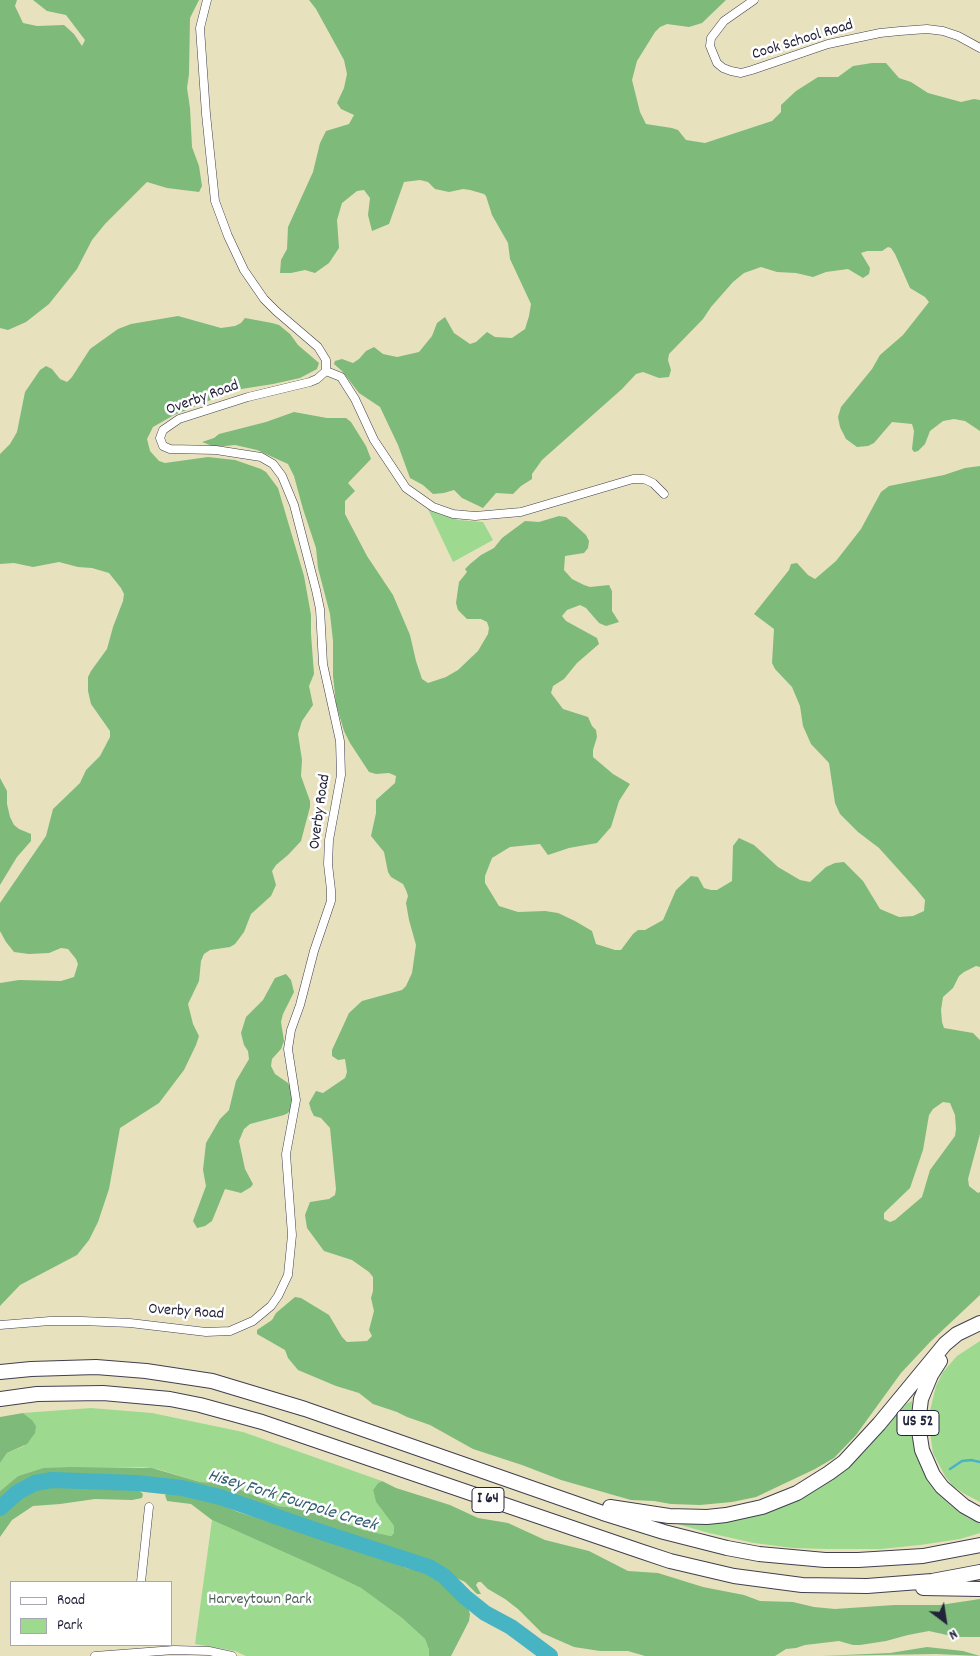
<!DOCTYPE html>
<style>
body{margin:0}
#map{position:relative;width:980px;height:1656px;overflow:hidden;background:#e8e1be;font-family:Dekko,sans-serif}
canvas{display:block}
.legend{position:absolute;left:10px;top:1581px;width:162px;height:65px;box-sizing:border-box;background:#fff;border:1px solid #a7a7b1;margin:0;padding:6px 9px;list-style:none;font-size:15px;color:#22223b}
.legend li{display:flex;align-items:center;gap:10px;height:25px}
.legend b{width:25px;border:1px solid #a7a7b1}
.north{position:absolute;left:920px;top:1596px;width:50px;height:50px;-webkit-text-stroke:4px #fff;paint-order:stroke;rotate:149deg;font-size:14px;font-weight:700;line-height:20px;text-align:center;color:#22223b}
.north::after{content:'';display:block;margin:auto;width:18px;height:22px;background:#22223b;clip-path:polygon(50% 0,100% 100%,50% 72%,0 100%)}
</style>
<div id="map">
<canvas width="980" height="1656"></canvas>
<ul class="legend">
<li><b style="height:6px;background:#fff"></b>Road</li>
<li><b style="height:14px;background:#9dda8f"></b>Park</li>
</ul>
<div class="north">N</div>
</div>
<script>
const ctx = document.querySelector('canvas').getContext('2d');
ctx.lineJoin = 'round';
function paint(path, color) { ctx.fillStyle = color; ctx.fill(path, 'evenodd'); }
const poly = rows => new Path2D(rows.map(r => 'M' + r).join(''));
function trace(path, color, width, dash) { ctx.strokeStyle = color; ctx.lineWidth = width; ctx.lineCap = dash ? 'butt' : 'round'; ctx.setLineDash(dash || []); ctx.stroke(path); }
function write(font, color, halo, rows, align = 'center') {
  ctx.font = font + ' Dekko,sans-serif'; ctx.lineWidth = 5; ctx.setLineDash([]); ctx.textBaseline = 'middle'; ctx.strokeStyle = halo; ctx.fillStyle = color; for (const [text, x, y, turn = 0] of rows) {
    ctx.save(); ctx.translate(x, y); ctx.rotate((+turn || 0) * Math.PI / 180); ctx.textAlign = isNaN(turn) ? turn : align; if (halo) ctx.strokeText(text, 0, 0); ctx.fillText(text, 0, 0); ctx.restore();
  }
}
paint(poly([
 [427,507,439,514,459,520,483,522,493,540,453,562],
 [980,1341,980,1502,963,1493,952,1485,945,1476,933,1453,928,1419,936,1386,943,1372,957,1356],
 [912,1401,911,1432,916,1455,925,1474,937,1491,952,1506,968,1518,980,1523,980,1533,960,1539,920,1545,881,1549,827,1549,793,1548,754,1543,709,1533,674,1523,716,1522,744,1518,768,1512,794,1501,818,1489,842,1472,866,1450,906,1404],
 [91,1408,152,1413,243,1432,382,1481,378,1483,373,1490,376,1502,394,1526,394,1533,391,1536,363,1530,311,1510,278,1506,227,1484,200,1482,157,1469,143,1467,43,1468,18,1476,0,1491,0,1463,7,1453,24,1446,32,1420,23,1413],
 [212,1520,315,1566,361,1588,402,1618,425,1639,429,1650,429,1656,246,1656,235,1651,195,1644]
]), '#9dda8f');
paint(poly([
 [0,0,17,0,15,6,23,23,37,26,64,25,74,34,82,46,85,40,66,15,47,11,33,0,199,0,190,18,189,74,187,88,190,108,192,147,199,166,202,186,199,192,167,188,147,182,105,224,92,240,77,269,49,304,26,322,8,330,0,328],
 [309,0,726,0,702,23,689,27,667,24,660,27,655,32,637,61,632,80,640,112,646,124,672,128,678,130,686,140,705,143,772,121,781,112,781,105,796,91,818,77,838,77,853,66,872,63,886,63,899,78,911,82,928,93,961,102,974,99,980,100,980,431,965,421,954,419,943,421,930,431,925,444,918,451,914,452,912,449,914,431,912,424,892,422,874,443,868,446,857,447,846,439,840,427,838,417,841,407,872,369,880,355,903,335,929,302,925,297,910,288,895,254,891,248,888,247,882,251,867,251,861,253,870,268,869,274,863,278,848,269,826,272,813,277,796,273,777,272,761,267,744,273,733,282,711,307,703,319,669,354,668,360,671,370,669,377,659,378,643,372,636,374,622,389,542,460,532,474,532,479,521,486,513,494,496,493,483,508,462,498,454,490,444,493,433,494,423,485,410,478,398,445,380,407,359,393,342,371,334,364,335,361,342,359,353,363,359,359,366,351,374,347,383,354,397,357,419,352,432,336,437,323,445,317,454,333,470,344,476,342,487,332,495,337,512,338,525,329,529,316,531,304,510,259,508,243,492,215,486,196,484,194,470,190,463,189,449,192,435,189,428,182,420,180,404,182,389,224,372,231,368,215,370,198,364,190,357,191,342,203,337,220,339,248,329,263,315,273,305,270,291,273,280,273,281,260,287,249,288,227,313,172,320,143,326,131,349,124,354,115,341,109,337,103,344,88,347,74,344,60,316,9],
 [178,316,221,328,235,326,241,323,245,318,272,323,279,325,290,334,298,345,319,363,317,369,300,378,273,384,235,390,174,415,153,427,147,439,150,451,159,461,165,463,208,457,235,460,261,469,266,472,278,488,304,576,311,615,311,634,314,674,309,686,313,705,302,721,298,734,302,760,301,776,310,801,310,807,301,841,288,855,276,865,272,871,276,885,271,896,251,914,244,932,235,944,230,947,210,950,204,954,201,961,199,981,188,1004,193,1024,199,1036,196,1045,184,1070,159,1103,120,1128,109,1189,98,1222,89,1240,77,1255,20,1285,0,1306,0,983,19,980,61,981,74,977,78,964,76,959,68,949,61,948,49,953,29,954,14,952,6,942,0,931,0,903,46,836,53,809,80,783,86,770,100,756,110,737,110,731,91,704,88,691,88,677,91,671,107,649,113,627,123,601,124,594,121,588,109,573,92,568,78,567,59,562,33,567,14,563,0,564,0,454,10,444,17,432,25,392,40,370,46,366,52,369,60,379,67,382,72,377,90,349,118,329,131,324],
 [294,412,327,418,346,418,351,422,366,446,371,459,348,483,355,491,345,501,345,514,367,556,393,595,410,635,416,661,422,679,428,683,446,677,458,670,478,651,488,634,489,628,487,622,481,619,467,619,458,610,456,603,459,582,467,572,465,569,470,564,481,555,494,548,502,538,525,521,539,522,559,516,566,517,586,535,589,541,588,548,584,553,565,556,564,570,572,579,584,585,590,587,609,585,612,591,612,611,619,622,606,626,599,623,586,608,580,605,567,610,562,616,566,621,597,638,599,644,577,663,564,679,553,686,551,693,563,709,588,717,592,726,596,730,597,737,593,750,593,757,613,774,630,784,619,801,611,827,597,843,569,848,548,855,540,844,510,847,492,858,485,876,485,883,499,906,518,912,545,911,558,913,575,921,592,931,596,944,615,950,621,950,633,934,638,930,645,930,663,920,676,890,691,876,698,877,704,888,711,890,717,890,732,881,733,846,739,838,754,845,778,867,800,880,810,882,826,867,835,863,844,862,863,881,880,909,899,917,913,916,924,911,925,900,916,889,879,848,858,832,840,814,835,803,829,763,811,744,803,726,800,706,792,687,775,669,772,663,774,629,754,614,789,570,791,564,797,563,808,575,815,579,836,561,861,529,881,492,889,486,944,475,965,468,980,466,980,967,976,966,964,972,959,976,953,988,943,997,941,1010,942,1022,944,1028,973,1033,980,1040,980,1134,968,1179,969,1186,978,1193,980,1192,980,1295,930,1342,901,1373,856,1435,834,1458,815,1469,756,1497,732,1502,700,1505,671,1504,654,1501,631,1500,561,1480,522,1465,473,1449,430,1425,407,1417,397,1412,373,1404,359,1393,336,1386,298,1370,288,1358,285,1350,257,1334,257,1330,272,1320,276,1313,295,1297,301,1298,329,1315,342,1337,347,1342,367,1341,372,1336,369,1330,374,1311,371,1298,373,1291,373,1277,369,1272,352,1260,324,1251,307,1228,305,1215,310,1202,329,1199,335,1195,336,1189,330,1128,321,1118,314,1116,311,1110,309,1103,316,1091,323,1093,345,1078,347,1072,345,1059,338,1060,332,1056,332,1050,349,1013,362,1001,402,990,406,986,412,973,416,945,409,920,406,903,408,896,406,890,403,884,391,877,388,872,384,852,371,836,376,813,376,800,395,783,396,776,389,773,376,774,369,772,350,743,344,731,336,704,333,676,333,641,330,614,318,568,316,548,303,509,294,476,288,464,257,450,235,445,215,447,202,442,214,438,219,434,266,422],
 [943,1102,950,1103,955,1115,956,1129,955,1136,930,1170,922,1197,895,1220,890,1222,884,1219,884,1213,910,1188,923,1150,929,1115,933,1109],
 [0,778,7,791,7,804,10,817,14,825,19,829,31,834,31,841,17,857,0,885],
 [286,974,291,980,294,992,283,1014,281,1022,284,1041,281,1049,272,1059,271,1066,275,1074,288,1083,292,1090,293,1106,288,1113,284,1115,250,1124,244,1129,239,1141,245,1169,253,1184,251,1187,241,1193,225,1189,212,1221,205,1226,197,1228,193,1221,206,1186,203,1170,206,1143,220,1119,229,1110,236,1081,249,1059,248,1051,244,1045,241,1033,246,1017,263,1000,275,978],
 [23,1413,32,1420,36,1426,35,1433,27,1444,7,1453,0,1463,0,1417],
 [71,1467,152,1468,200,1482,227,1484,278,1506,311,1510,363,1530,391,1536,394,1533,394,1526,376,1502,373,1490,378,1483,382,1481,396,1488,450,1505,478,1518,508,1523,545,1540,589,1551,628,1571,658,1573,703,1587,744,1595,760,1601,793,1602,814,1607,835,1609,894,1605,940,1605,980,1599,980,1637,956,1637,929,1631,908,1635,886,1641,860,1645,853,1645,839,1641,805,1645,796,1648,786,1649,775,1656,645,1656,628,1651,600,1651,574,1647,542,1633,518,1609,505,1599,488,1589,481,1582,478,1582,476,1585,481,1594,477,1594,465,1582,442,1571,437,1566,395,1549,348,1537,289,1516,266,1511,235,1499,189,1486,135,1480,97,1480,54,1476,24,1483,15,1489,0,1504,0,1491,18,1476,43,1468],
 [40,1485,117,1488,138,1490,143,1494,142,1498,132,1500,95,1499,60,1504,33,1506,12,1520,0,1537,0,1516,2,1513,13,1505,25,1493],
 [168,1493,207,1499,238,1512,387,1558,406,1568,425,1572,443,1583,468,1608,470,1614,469,1621,451,1656,429,1656,429,1650,425,1639,402,1618,361,1588,315,1566,212,1520,191,1504,167,1501,165,1495],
 [927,1647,963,1651,980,1656,936,1654,821,1656,890,1653]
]), '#7eba7a');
trace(poly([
 [950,1469,962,1461,971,1460,980,1462]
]), '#47b4c3', 2.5);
trace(poly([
 [0,1508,18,1492,35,1483,52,1480,136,1483,182,1488,220,1497,324,1533,429,1567,444,1576,465,1597,485,1613,511,1627,550,1656]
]), '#47b4c3', 16);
const minor = poly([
 [207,0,200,28,206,114,215,201,228,236,244,270,264,299,276,311,318,347,326,360,326,371,341,377,355,399,374,440,406,488,433,507,453,514,475,516,521,512,633,479,644,479,653,483,664,494],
 [754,0,724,21,711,38,710,46,717,63,723,68,731,71,741,73,752,70,828,44,880,33,900,31,927,29,943,31,958,36,980,48],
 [0,1325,50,1321,82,1321,130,1323,206,1332,230,1331,253,1321,271,1306,278,1296,288,1275,292,1235,286,1154,296,1100,288,1049,291,1030,300,1005,314,951,331,901,331,890,328,864,329,840,341,775,340,741,323,664,320,609,316,590,294,505,282,476,273,464,261,457,216,450,170,449,163,446,160,438,163,430,179,419,248,397,310,382,317,379,326,371],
 [141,1582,149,1507],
 [95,1656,174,1650,209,1651,232,1656]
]);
const motorway = poly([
 [940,1361,931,1375,921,1399,918,1424,922,1450,933,1475,942,1487,964,1506,980,1515],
 [0,1372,31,1369,96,1367,146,1371,212,1381,305,1409,603,1513,664,1532,727,1548,759,1554,825,1560,858,1560,923,1556,980,1545],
 [0,1399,37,1394,103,1393,170,1399,200,1405,262,1422,640,1551,670,1561,734,1576,802,1585,867,1586,932,1581,980,1572],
 [610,1507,669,1516,707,1517,726,1515,762,1507,797,1493,829,1473,844,1462,879,1424,945,1344,957,1334,980,1323],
 [923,1588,980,1589]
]);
trace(minor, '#403f4f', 9);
trace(motorway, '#403f4f', 16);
trace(minor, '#fff', 8);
trace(motorway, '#fff', 14);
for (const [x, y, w] of [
 [918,1423,42],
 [488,1500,32]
]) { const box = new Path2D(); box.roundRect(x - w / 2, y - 12.5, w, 25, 4); ctx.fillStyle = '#fff'; ctx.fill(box); trace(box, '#22223b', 1); }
write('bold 15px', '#22223b', null, [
 ["US 52",918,1423],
 ["I 64",488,1500]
]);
write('16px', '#22223b', '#fff', [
 ["Cook School Road",803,41,-17],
 ["Overby Road",203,399,-20],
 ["Overby Road",321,812,-82],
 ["Overby Road",186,1313,4]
]);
write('16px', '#4d6258', '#fff', [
 ["Harveytown Park",260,1601]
]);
write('italic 18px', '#315c71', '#fff', [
 ["Hisey Fork Fourpole Creek",292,1502,17]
]);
</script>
